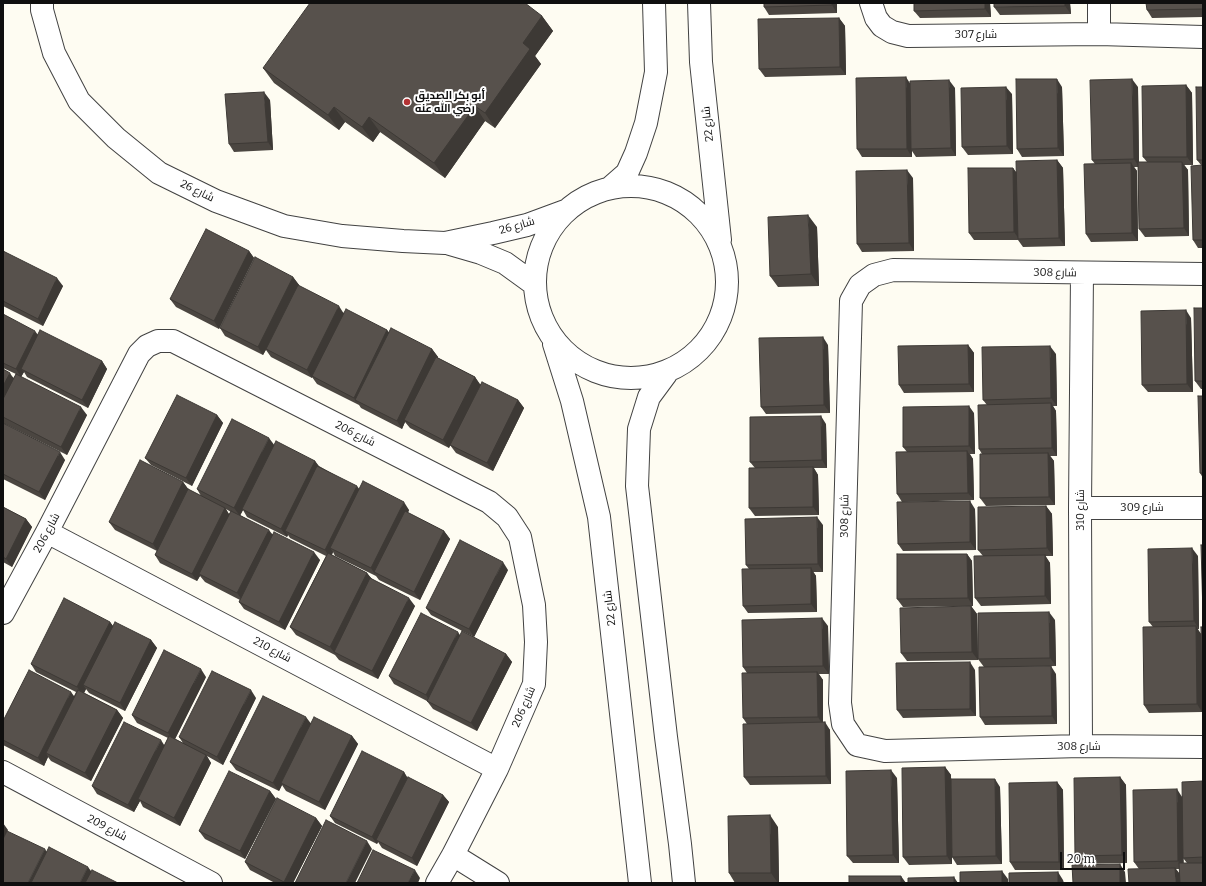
<!DOCTYPE html>
<meta charset="utf-8">
<style>
body{margin:0}
#map{position:relative;width:1206px;height:886px;overflow:hidden;background:#fefcf2;font-family:Bitter,serif}
canvas{display:block}
.frame{position:absolute;inset:0;border:4px solid #0f0f0f;pointer-events:none}
.scale{position:absolute;left:1060px;top:852px;width:65px;height:18px;box-sizing:border-box;border:2px solid #0f0f0f;border-top:0;padding-left:5px;font-size:12px;line-height:14px;white-space:nowrap;color:#0f0f0f;-webkit-text-stroke:3px #fff;paint-order:stroke}
</style>
<div id="map">
<canvas width="1206" height="886"></canvas>
<div class="frame"></div>
<div class="scale">20 m</div>
</div>
<script>
const ctx = document.querySelector('canvas').getContext('2d');
ctx.lineJoin = 'round';
const poly = rows => new Path2D(rows.map(r => 'M' + r).join(''));
function trace(path, color, width, dash) { ctx.strokeStyle = color; ctx.lineWidth = width; ctx.lineCap = dash ? 'butt' : 'round'; ctx.setLineDash(dash || []); ctx.stroke(path); }
function paint(path, color) { ctx.fillStyle = color; ctx.fill(path, 'evenodd'); }
function write(font, color, halo, rows, align = 'center') {
  ctx.font = font + ' Bitter,Cairo,serif'; ctx.lineWidth = 4; ctx.setLineDash([]); ctx.textBaseline = 'middle'; ctx.strokeStyle = halo; ctx.fillStyle = color; for (const [text, x, y, turn = 0] of rows) {
    ctx.save(); ctx.translate(x, y); ctx.rotate((+turn || 0) * Math.PI / 180); ctx.textAlign = isNaN(turn) ? turn : align; if (halo) ctx.strokeText(text, 0, 0); ctx.fillText(text, 0, 0); ctx.restore();
  }
}
const minor = poly([
 [42,3,42,10,54,53,79,101,116,138,159,173,216,201,284,226,342,236,403,241,445,243,493,233,527,225,565,211],
 [699,3,701,62,720,240],
 [871,3,876,18,882,26,892,32,908,36,1099,34,1203,37],
 [1099,34,1099,3],
 '535 282a96 96 0 1 1 192 0a96 96 0 1 1-192 0Z',
 [611,187,627,173,636,153,646,123,656,72,654,3],
 [450,244,481,253,505,263,534,284],
 [1203,274,893,270,874,275,860,285,851,301,840,703,843,724,857,745,885,751,1081,746,1203,747],
 [554,344,572,401,599,517,640,883],
 [666,374,649,397,639,429,637,486,666,737,680,844,684,883],
 [1080,508,1203,508],
 [47,532,497,769],
 [3,613,47,532,139,354,147,346,158,341,173,341,489,502,507,517,520,537,534,605,536,642,534,684,497,769,453,855,437,883],
 [1081,746,1080,508,1082,273],
 [3,772,211,883],
 [453,855,498,883]
]);
trace(minor, '#424242', 24);
trace(minor, '#fff', 22);
paint(poly([
 [764,3,837,3,837,13,769,15,764,7],
 [914,3,990,3,991,17,920,18,914,11],
 [1070,3,1071,14,1000,15,994,7],
 [1203,3,1203,17,1152,18,1147,10],
 [542,16,553,31,535,56,541,64,495,128,485,121,445,178,380,132,373,142,345,122,339,130,274,83,263,68],
 [839,18,845,26,846,75,765,77,759,69],
 [910,83,955,88,956,156,916,157,912,151,912,157,862,157,857,149],
 [1186,85,1192,93,1193,165,1184,165,1188,170,1189,236,1145,237,1139,229,1138,167,1134,167,1137,171,1138,241,1091,242,1086,234,1095,164,1092,160,1138,87,1139,162,1147,162,1143,157],
 [1062,87,1064,156,1022,157,1017,149],
 [1203,87,1203,248,1198,248,1193,240,1201,165,1197,160],
 [1012,94,1013,154,968,155,962,147],
 [270,100,273,150,234,152,229,144],
 [1057,160,1063,168,1065,246,1023,247,1018,240,974,240,969,233,1013,168,1016,172],
 [913,178,914,251,862,252,857,244],
 [817,227,819,286,778,287,770,276],
 [3,251,63,286,43,326,3,306],
 [249,251,254,258,219,329,176,307,170,299],
 [293,277,299,285,298,285,344,313,387,330,389,333,432,349,438,357,438,358,475,377,480,384,518,400,524,408,493,471,456,453,450,445,449,448,410,428,405,422,402,429,361,408,359,405,317,384,312,377,312,378,271,357,266,350,263,355,225,336,220,328],
 [1203,308,1203,389,1201,389,1195,381],
 [3,314,38,335,102,361,107,369,88,408,27,377,24,372,21,377,87,415,67,455,3,423,3,369,14,378,16,374,3,368],
 [1191,318,1193,392,1148,392,1142,385],
 [828,345,830,413,766,414,761,407],
 [968,345,974,353,974,392,904,393,899,385],
 [1056,354,1057,406,1053,406,1056,411,1057,456,1050,456,1054,461,1055,505,986,506,980,498,982,454,979,449,987,405,983,400],
 [1203,396,1203,478,1200,473],
 [974,413,975,454,970,454,973,459,974,500,902,502,897,494,907,452,903,447],
 [217,415,223,423,192,486,151,465,145,458],
 [3,423,65,460,45,500,3,479],
 [826,424,827,468,814,468,818,475,819,515,755,516,749,508,755,468,750,462],
 [274,445,315,461,319,466,359,489,409,510,408,513,444,531,450,539,420,600,379,580,376,576,335,556,333,552,332,555,367,573,372,579,415,606,378,679,339,660,335,655,296,635,290,627,326,556,290,538,288,535,287,537,247,517,243,510,240,515,272,534,320,560,285,630,244,609,239,602,240,600,205,582,200,576,197,581,160,563,155,555,157,551,115,530,109,522,183,482,188,489,201,496,197,489],
 [226,509,231,512,229,514],
 [1046,506,1052,514,1053,556,1045,556,1050,563,1051,604,981,606,975,598,983,556,978,550],
 [3,507,26,519,32,527,12,567,3,562],
 [975,509,976,550,903,551,898,544],
 [823,525,823,572,813,572,816,576,817,612,748,613,743,606,749,569,746,565],
 [967,554,972,561,973,606,903,607,897,599],
 [1198,556,1199,629,1197,629,1201,634,1203,627,1203,703,1202,702,1202,672,1202,712,1149,713,1144,705,1153,627,1149,622],
 [508,570,474,637,431,615,426,608],
 [971,606,977,614,978,660,907,661,901,653],
 [1055,620,1056,666,1007,667,1056,674,1057,724,985,725,980,717,984,667,978,659],
 [110,622,113,626,151,640,157,648,125,711,89,693,86,689,84,693,117,710,123,718,91,781,51,761,48,757,44,766,3,745,3,721,74,696,76,692,36,672,31,664],
 [828,626,829,674,819,674,823,680,823,722,830,730,831,784,750,785,744,777,747,724,743,718,747,673,743,667],
 [460,635,506,654,512,662,477,731,433,709,427,701,394,684,389,676],
 [975,670,976,716,903,718,897,710],
 [206,677,175,739,183,743,179,737,256,698,223,765,207,756,211,763,180,826,143,807,140,801,134,812,97,794,92,786,164,746,168,738,137,723,132,715],
 [310,723,352,736,358,744,325,810,286,791,282,785,279,791,236,770,230,762],
 [945,767,951,775,951,779,1000,787,1002,864,957,865,952,857,952,864,909,865,903,857],
 [404,772,407,778,443,795,449,802,417,866,382,848,378,842,377,844,335,823,330,816],
 [1120,777,1126,785,1127,863,1080,864,1075,856],
 [897,778,899,863,853,863,847,856],
 [1203,781,1203,883,1139,869,1134,862,1182,796],
 [1183,858,1187,863,1183,863],
 [1176,869,1179,869,1180,874],
 [1057,782,1063,790,1064,870,1015,870,1010,862],
 [270,791,276,799,245,859,205,839,199,831],
 [316,818,322,826,293,883,275,883,250,870,245,862],
 [778,827,779,883,735,883,729,873]
]), '#4b4641');
paint(poly([
 [832,3,837,3,837,13,832,5],
 [985,3,990,3,991,17,985,9],
 [1065,3,1070,3,1071,14,1065,6],
 [542,16,553,31,535,56,541,64,495,128,485,113,523,43],
 [839,18,845,26,846,75,840,67],
 [906,77,911,85,911,149,912,151,912,157,907,149],
 [1057,79,1062,87,1064,156,1058,148],
 [1132,79,1138,87,1139,167,1134,159],
 [949,80,955,88,956,156,951,148],
 [1186,85,1192,93,1193,165,1187,157],
 [1006,87,1012,94,1013,154,1007,146],
 [264,92,270,100,273,150,268,142],
 [475,106,485,121,445,178,434,163],
 [334,107,345,122,339,130,328,115],
 [369,117,380,132,373,142,362,127],
 [1057,160,1063,168,1065,246,1059,238],
 [1182,162,1188,170,1189,236,1184,228],
 [1131,163,1137,171,1138,241,1132,233],
 [1013,168,1018,175,1019,239,1014,232],
 [907,170,913,178,914,251,909,243],
 [808,215,817,227,819,286,811,274],
 [249,251,254,258,219,329,214,321],
 [293,277,299,285,263,355,258,347],
 [57,278,63,286,43,326,38,319],
 [339,306,344,314,312,378,307,370],
 [1186,310,1191,318,1193,392,1187,384],
 [387,330,393,338,355,400,359,405,354,398],
 [35,331,41,339,21,369,24,372,21,377,16,369],
 [823,337,828,345,830,413,824,405],
 [968,345,974,353,974,392,969,384],
 [1050,346,1056,354,1057,406,1051,398],
 [432,349,438,357,406,421,404,420,405,422,402,429,397,421],
 [102,361,107,369,88,408,82,400],
 [10,373,15,381,3,405,3,386],
 [475,377,480,385,449,448,443,440],
 [518,400,524,408,493,471,487,463],
 [1051,403,1056,411,1057,456,1052,448],
 [969,406,974,413,975,454,969,446],
 [81,407,87,415,67,455,61,447],
 [217,415,223,423,192,486,186,478],
 [821,416,826,424,827,468,822,460],
 [269,438,275,446,242,509,243,510,240,516,234,508],
 [967,451,973,459,974,500,968,493],
 [60,452,65,460,45,500,39,492],
 [1048,453,1054,461,1055,505,1049,497],
 [315,461,320,469,285,531,288,535,287,537,281,529],
 [813,467,818,475,819,515,813,507],
 [183,482,189,490,158,552,153,544],
 [357,486,363,494,330,548,333,552,330,558,325,550],
 [970,501,975,509,976,550,970,542],
 [404,502,409,510,377,574,374,572,376,576,371,568],
 [1046,506,1052,514,1053,556,1047,548],
 [225,508,230,516,199,574,200,576,197,581,192,574],
 [817,517,823,525,823,572,818,564],
 [26,519,32,527,12,567,6,559],
 [269,530,275,538,243,601,237,593],
 [444,531,450,539,420,600,414,592],
 [1192,548,1198,556,1199,629,1194,621],
 [314,552,320,560,285,630,279,622],
 [967,554,972,561,973,606,968,598],
 [1045,555,1050,563,1051,604,1045,596],
 [503,562,508,570,474,637,469,629],
 [811,568,816,576,817,612,811,604],
 [367,573,373,581,334,652,330,647],
 [409,598,415,606,378,679,372,671],
 [971,606,977,614,978,660,972,652],
 [1049,612,1055,620,1056,666,1050,658],
 [822,618,828,626,829,674,823,666],
 [110,622,115,629,83,685,86,689,83,695,77,687],
 [1196,626,1201,634,1202,712,1197,704],
 [458,632,463,640,431,703,426,695],
 [151,640,157,648,125,711,120,703],
 [506,654,512,662,477,731,471,723],
 [970,662,975,670,976,716,970,709],
 [1051,666,1056,674,1057,724,1052,716],
 [201,669,206,677,174,741,168,733],
 [817,672,823,680,823,725,818,717],
 [251,690,256,698,223,765,217,757],
 [71,692,77,700,46,753,48,757,44,766,38,758],
 [117,710,123,718,91,781,85,773],
 [306,717,312,725,281,783,282,785,279,791,273,783],
 [825,722,830,730,831,784,826,776],
 [352,736,358,744,325,810,319,802],
 [161,740,166,748,138,799,140,801,134,812,128,805],
 [206,755,211,763,180,826,174,818],
 [945,767,951,775,952,864,947,856],
 [891,770,897,778,899,863,893,855],
 [404,772,409,780,376,840,378,842,377,844,372,837],
 [1120,777,1126,785,1127,863,1122,855],
 [995,779,1000,787,1002,864,996,856],
 [1057,782,1063,790,1064,870,1059,862],
 [1177,789,1182,797,1184,869,1178,861],
 [270,791,276,799,245,859,240,851],
 [443,795,449,802,417,866,412,858],
 [770,815,778,827,779,883,778,883,771,873],
 [316,818,322,826,293,883,285,883,284,882],
 [3,823,8,830,3,840],
 [367,841,372,849,355,883,346,883],
 [45,849,50,857,37,883,28,883],
 [1120,864,1125,872,1126,883,1120,883],
 [88,867,94,875,90,883,80,883],
 [1175,868,1181,876,1181,883,1176,883],
 [415,870,420,878,418,883,408,883],
 [1002,871,1008,879,1008,883,1002,883],
 [1058,872,1063,880,1064,883,1058,883],
 [901,876,906,883,901,883],
 [954,877,958,883,954,883]
]), '#3d3935');
const building = poly([
 [310,3,525,3,542,16,523,43,530,49,485,113,475,106,434,163,369,117,362,127,334,107,328,115,263,68,310,3],
 [764,3,832,3,832,5,764,7,764,3],
 [914,3,985,3,985,9,914,11,914,3],
 [994,3,1065,3,1065,6,994,7,994,3],
 [1146,3,1203,3,1203,9,1147,10,1146,3],
 [839,18,840,67,759,69,758,19,839,18],
 [906,77,907,149,857,149,856,78,906,77],
 [1016,79,1057,79,1058,148,1017,149,1016,79],
 [1132,79,1134,159,1092,160,1090,80,1132,79],
 [949,80,951,148,911,149,910,81,949,80],
 [1186,85,1187,157,1143,157,1142,86,1186,85],
 [1006,87,1007,146,962,147,961,88,1006,87],
 [1196,87,1203,87,1203,160,1197,160,1196,87],
 [264,92,268,142,229,144,225,94,264,92],
 [1057,160,1059,238,1018,239,1016,161,1057,160],
 [1138,162,1182,162,1184,228,1139,229,1138,162],
 [1131,163,1132,233,1086,234,1084,164,1131,163],
 [1203,165,1203,240,1193,240,1191,166,1203,165],
 [968,168,1013,168,1014,232,969,233,968,168],
 [907,170,909,243,857,244,856,171,907,170],
 [808,215,811,274,770,276,768,217,808,215],
 [206,229,249,251,214,321,170,299,206,229],
 [3,251,57,278,38,319,3,301,3,251],
 [255,257,293,277,258,347,220,328,255,257],
 [298,285,339,306,307,370,266,349,298,285],
 [1194,308,1203,308,1203,381,1195,381,1194,308],
 [346,309,387,330,354,398,312,376,346,309],
 [1186,310,1187,384,1142,385,1141,311,1186,310],
 [3,314,35,331,16,369,3,363,3,314],
 [391,328,432,349,397,421,355,400,391,328],
 [40,330,102,361,82,400,21,369,40,330],
 [823,337,824,405,761,407,759,338,823,337],
 [968,345,969,384,899,385,898,346,968,345],
 [1050,346,1051,398,983,400,982,347,1050,346],
 [436,357,475,377,443,440,404,420,436,357],
 [3,369,10,373,3,386,3,369],
 [16,374,81,407,61,447,3,417,3,399,16,374],
 [482,382,518,400,487,463,450,445,482,382],
 [177,395,217,415,186,478,145,458,177,395],
 [1198,396,1203,396,1203,473,1200,473,1198,396],
 [1051,403,1052,448,979,449,978,405,1051,403],
 [969,406,969,446,903,447,903,407,969,406],
 [821,416,822,460,750,462,750,417,821,416],
 [232,419,269,438,234,508,197,489,232,419],
 [3,423,60,452,39,492,3,474,3,423],
 [276,441,315,461,281,529,242,509,276,441],
 [967,451,968,493,897,494,896,452,967,451],
 [1048,453,1049,497,980,498,980,454,1048,453],
 [140,460,183,482,153,544,109,522,140,460],
 [317,466,357,486,325,550,285,531,317,466],
 [813,467,813,507,749,508,749,468,813,467],
 [363,481,404,502,371,568,330,548,363,481],
 [188,489,225,508,192,574,155,555,188,489],
 [970,501,970,542,898,544,897,502,970,501],
 [1046,506,1047,548,978,550,978,507,1046,506],
 [3,507,26,519,6,559,3,557,3,507],
 [231,511,269,530,237,593,199,574,231,511],
 [405,511,444,531,414,592,374,572,405,511],
 [817,517,818,564,746,565,745,519,817,517],
 [274,532,314,552,279,622,239,602,274,532],
 [460,540,503,562,469,629,426,608,460,540],
 [1201,545,1203,545,1203,615,1201,545],
 [1192,548,1194,621,1149,622,1148,549,1192,548],
 [328,553,367,573,330,647,290,627,328,553],
 [897,554,967,554,968,598,897,599,897,554],
 [1045,555,1045,596,975,598,974,556,1045,555],
 [811,568,811,604,743,606,742,569,811,568],
 [370,578,409,598,372,671,334,652,370,578],
 [64,598,110,622,77,687,31,664,64,598],
 [971,606,972,652,901,653,900,608,971,606],
 [1049,612,1050,658,978,659,978,613,1049,612],
 [421,613,458,632,426,695,389,676,421,613],
 [822,618,823,666,743,667,742,620,822,618],
 [115,622,151,640,120,703,83,685,115,622],
 [1196,626,1197,704,1144,705,1143,627,1196,626],
 [1201,627,1203,627,1203,702,1202,702,1201,627],
 [462,631,506,654,471,723,427,701,462,631],
 [164,650,201,669,168,733,132,715,164,650],
 [970,662,970,709,897,710,896,663,970,662],
 [1051,666,1052,716,980,717,979,667,1051,666],
 [29,670,71,692,38,758,3,740,3,721,29,670],
 [212,671,251,690,217,757,179,737,212,671],
 [817,672,818,717,743,718,742,673,817,672],
 [78,690,117,710,85,773,46,753,78,690],
 [263,696,306,717,273,783,230,762,263,696],
 [314,717,352,736,319,802,281,783,314,717],
 [124,722,161,740,128,805,92,786,124,722],
 [825,722,826,776,744,777,743,724,825,722],
 [169,736,206,755,174,818,138,799,169,736],
 [362,751,404,772,372,837,330,816,362,751],
 [945,767,947,856,903,857,902,768,945,767],
 [891,770,893,855,847,856,846,771,891,770],
 [229,771,270,791,240,851,199,831,229,771],
 [408,777,443,795,412,858,376,840,408,777],
 [1120,777,1122,855,1075,856,1074,778,1120,777],
 [951,779,995,779,996,856,952,857,951,779],
 [1203,781,1203,857,1183,858,1182,782,1203,781],
 [1057,782,1059,862,1010,862,1009,783,1057,782],
 [1177,789,1178,861,1134,862,1133,790,1177,789],
 [277,798,316,818,284,882,245,862,277,798],
 [770,815,771,873,729,873,728,816,770,815],
 [326,820,367,841,346,883,295,883,326,820],
 [7,831,45,849,28,883,3,883,3,839,7,831],
 [49,847,88,867,80,883,31,883,49,847],
 [373,850,415,870,408,883,357,883,373,850],
 [1179,863,1203,863,1203,883,1180,883,1179,863],
 [1120,864,1120,883,1073,883,1072,865,1120,864],
 [1175,868,1176,883,1129,883,1128,869,1175,868],
 [92,870,118,883,85,883,92,870],
 [1002,871,1002,883,960,883,960,872,1002,871],
 [1058,872,1058,883,1009,883,1009,873,1058,872],
 [849,876,901,876,901,883,849,883,849,876],
 [954,877,954,883,908,883,908,878,954,877]
]);
paint(building, '#57514c');
trace(building, '#3d3935', 1);
for (const [x, y, r, color] of [
 [407,102,4,"#b33334"]
]) { const dot = new Path2D(); dot.arc(x, y, r, 0, 2 * Math.PI); ctx.fillStyle = color; ctx.fill(dot); trace(dot, '#fff', 1.5); }
write('11px', '#0f0f0f', '#fff', [
 ["شارع 307",976,35],
 ["شارع 22",708,124,-96],
 ["شارع 26",197,191,26],
 ["شارع 26",517,226,-16],
 ["شارع 308",1055,273,1],
 ["شارع 206",355,434,27],
 ["شارع 309",1142,508],
 ["شارع 310",1081,510,-90],
 ["شارع 308",845,516,-89],
 ["شارع 206",47,533,-62],
 ["شارع 22",610,608,-97],
 ["شارع 210",272,650,28],
 ["شارع 206",524,707,-67],
 ["شارع 308",1079,747],
 ["شارع 209",107,828,28]
]);
write('bold 11px', '#0f0f0f', '#fff', [
 ["أبو بكر الصديق",415,96],
 ["رضي الله عنه",415,109]
], 'left');
</script>
